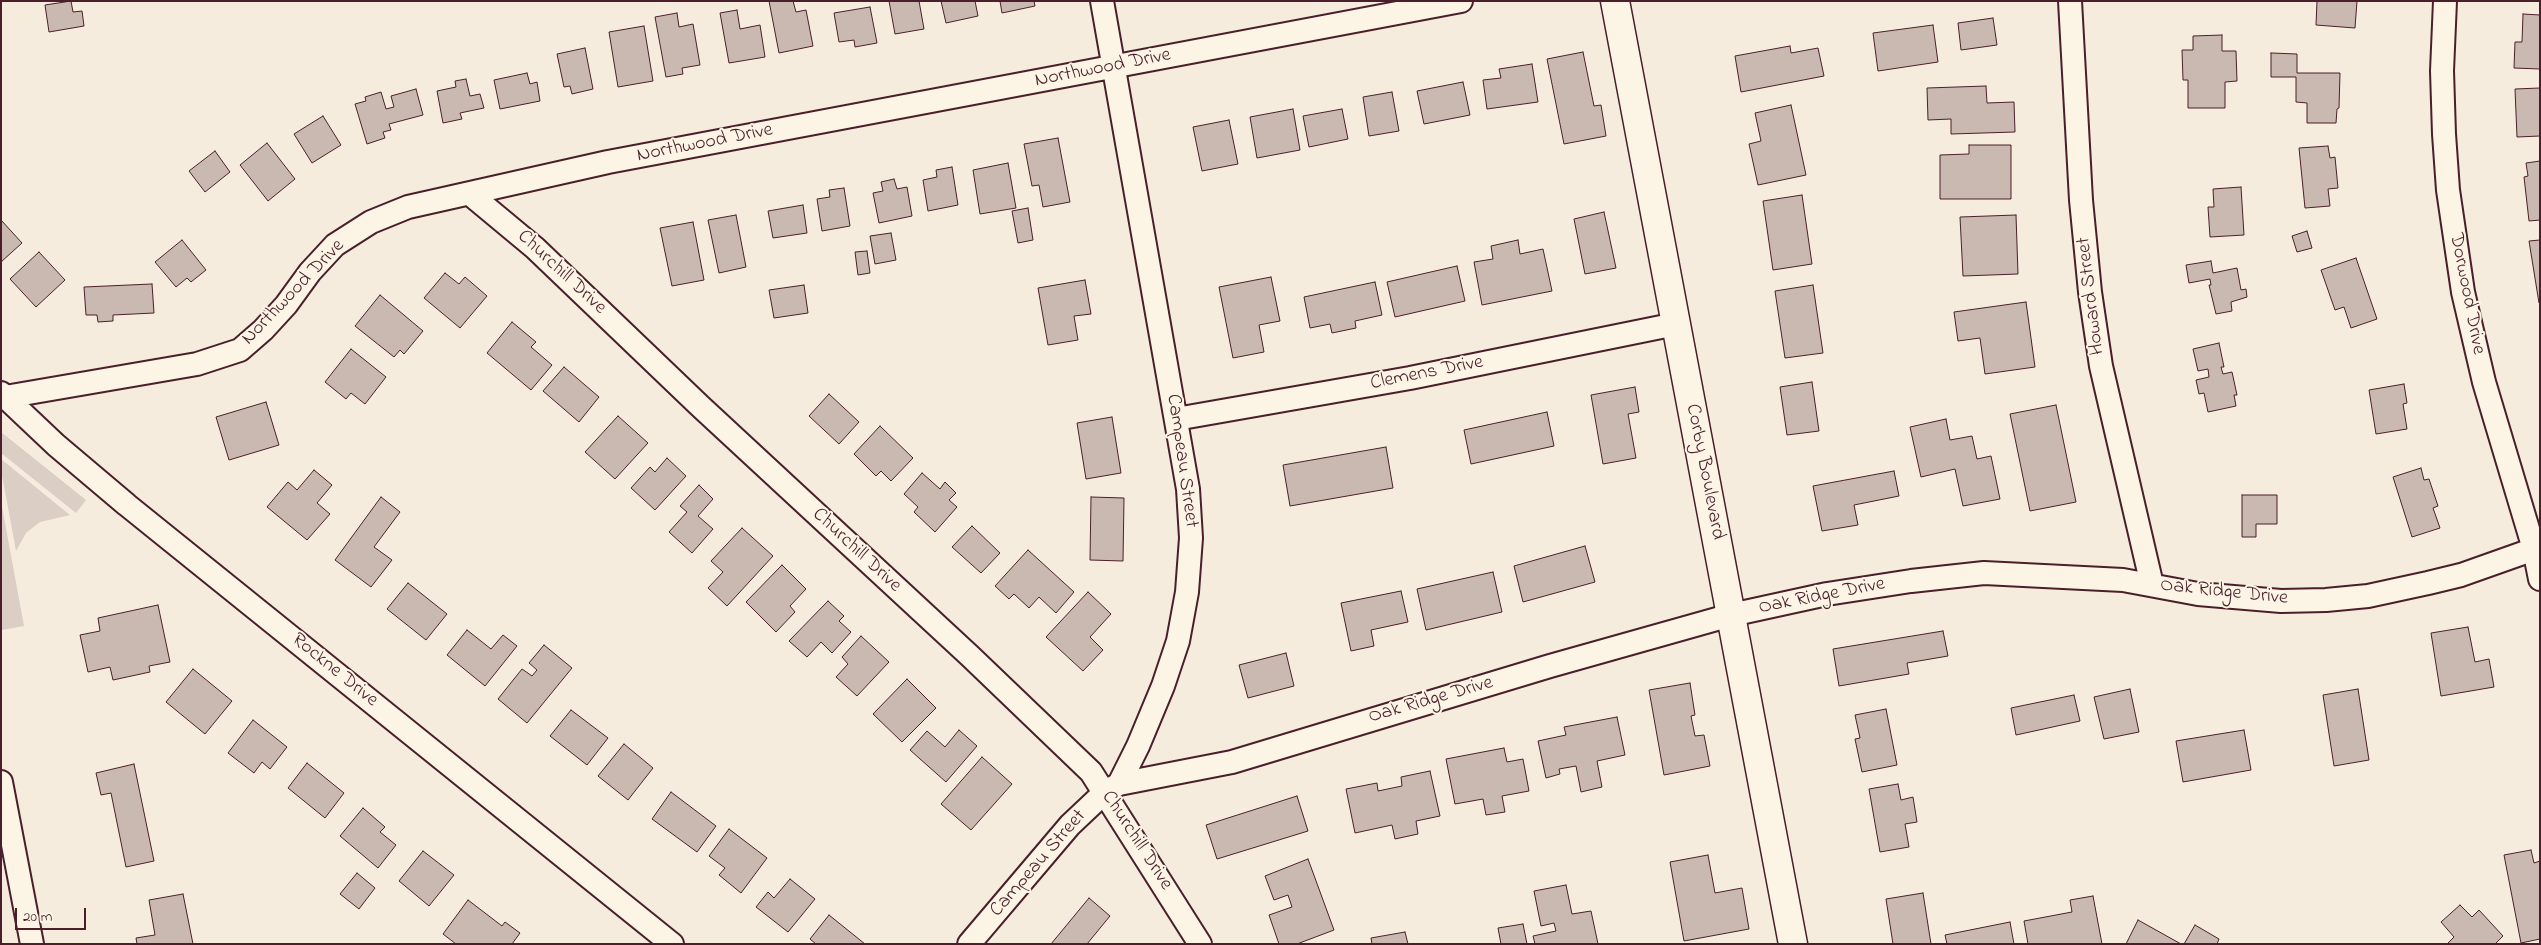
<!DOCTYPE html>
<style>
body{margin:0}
#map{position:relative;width:2541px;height:945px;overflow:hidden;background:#f5ecde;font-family:"Indie Flower",sans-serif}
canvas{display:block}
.frame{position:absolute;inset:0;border:2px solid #4a1f2b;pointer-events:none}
.scale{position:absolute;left:15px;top:908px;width:71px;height:22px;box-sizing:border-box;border:2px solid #4a1f2b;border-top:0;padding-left:6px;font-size:15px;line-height:18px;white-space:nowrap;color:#4a1f2b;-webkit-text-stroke:4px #fcf5e5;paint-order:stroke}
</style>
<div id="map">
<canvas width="2541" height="945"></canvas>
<div class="frame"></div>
<div class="scale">20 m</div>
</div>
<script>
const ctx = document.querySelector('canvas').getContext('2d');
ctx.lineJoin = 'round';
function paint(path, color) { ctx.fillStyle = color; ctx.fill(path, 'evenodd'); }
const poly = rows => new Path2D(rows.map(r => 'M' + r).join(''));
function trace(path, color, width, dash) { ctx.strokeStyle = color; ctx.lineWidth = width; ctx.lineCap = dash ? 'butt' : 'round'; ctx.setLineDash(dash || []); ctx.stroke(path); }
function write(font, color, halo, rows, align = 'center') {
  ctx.font = font + ' "Indie Flower",sans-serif'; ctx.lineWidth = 4; ctx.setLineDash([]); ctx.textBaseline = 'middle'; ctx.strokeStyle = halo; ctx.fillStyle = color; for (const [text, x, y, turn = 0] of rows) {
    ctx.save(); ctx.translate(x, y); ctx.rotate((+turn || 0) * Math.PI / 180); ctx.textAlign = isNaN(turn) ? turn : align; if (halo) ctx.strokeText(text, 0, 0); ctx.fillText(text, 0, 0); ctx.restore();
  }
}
paint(poly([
 [1,432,86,500,76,513,1,453],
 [1,459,70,515,40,522,26,533,16,551,1,470],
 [1,501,24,626,2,630,1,629]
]), '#dbcec4');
const building = poly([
 [71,1,73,12,82,11,84,26,49,32,45,5,71,1],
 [769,1,793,1,796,12,806,10,813,46,779,53,769,1],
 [889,1,919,1,924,29,895,34,889,1],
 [941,1,975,1,978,16,946,23,941,1],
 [1000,1,1034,1,1035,6,1002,13,1000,1],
 [2317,1,2357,1,2355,28,2316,25,2317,1],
 [870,7,877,43,855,47,854,40,839,42,834,13,870,7],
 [737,10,740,29,760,25,765,57,729,63,720,13,737,10],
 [677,13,679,27,693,24,700,65,682,68,683,74,666,77,655,17,677,13],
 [2523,14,2540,15,2540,69,2514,68,2515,42,2522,42,2523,14],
 [1993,18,1997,45,1961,50,1958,23,1993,18],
 [1933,25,1938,62,1878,71,1873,33,1933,25],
 [644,26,653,81,618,87,609,32,644,26],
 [2222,35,2222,51,2236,51,2237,81,2225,82,2225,108,2188,108,2188,80,2183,80,2182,50,2193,50,2193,36,2222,35],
 [1790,46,1791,53,1818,48,1824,76,1741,92,1735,56,1790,46],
 [585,48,593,89,572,94,570,86,564,87,557,54,585,48],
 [1583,52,1594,106,1601,105,1606,136,1564,144,1547,59,1583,52],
 [2271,53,2297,54,2297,73,2340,73,2339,108,2337,109,2336,123,2307,123,2307,103,2296,102,2296,77,2271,77,2271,53],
 [1532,64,1538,102,1487,109,1483,80,1501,78,1499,69,1532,64],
 [527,73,530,84,537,82,540,101,500,109,494,80,527,73],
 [466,79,470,96,480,94,484,108,460,113,462,119,443,123,437,91,456,87,455,81,466,79],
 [1463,82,1470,115,1424,124,1417,91,1463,82],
 [1986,86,1987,103,2014,102,2015,132,1951,134,1951,119,1928,120,1927,88,1986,86],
 [2540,88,2540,136,2517,137,2515,89,2540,88],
 [416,89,423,115,389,124,391,130,383,132,385,138,367,144,355,104,366,101,365,97,381,92,386,109,394,107,391,96,416,89],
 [1392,92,1399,131,1369,136,1363,97,1392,92],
 [1791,105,1806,175,1758,185,1749,144,1761,141,1755,113,1791,105],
 [1293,109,1300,150,1257,158,1250,117,1293,109],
 [1342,109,1348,139,1309,147,1303,116,1342,109],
 [323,116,341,145,312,163,294,134,323,116],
 [1229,120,1238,164,1202,171,1193,127,1229,120],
 [1058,138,1070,202,1043,207,1039,185,1032,186,1024,144,1058,138],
 [267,143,295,179,268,201,240,165,267,143],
 [1969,145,2011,145,2011,199,1940,199,1940,155,1969,154,1969,145],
 [2328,146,2330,158,2335,157,2338,188,2328,189,2330,206,2305,208,2299,148,2328,146],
 [215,151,230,172,205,192,189,171,215,151],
 [2540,161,2540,220,2529,221,2524,177,2528,176,2526,163,2540,161],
 [1008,163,1016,208,980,214,973,170,1008,163],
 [952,167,958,205,928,211,923,180,937,177,936,170,952,167],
 [894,179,897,189,907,187,912,216,879,223,873,193,883,191,881,182,894,179],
 [2241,187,2244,235,2210,237,2208,207,2214,207,2213,189,2241,187],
 [844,188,850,226,822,231,817,199,830,197,829,190,844,188],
 [1802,195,1812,264,1773,270,1763,201,1802,195],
 [803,205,807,233,773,238,768,211,803,205],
 [1028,208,1033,240,1018,243,1012,211,1028,208],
 [1604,212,1616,268,1585,274,1574,219,1604,212],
 [736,215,746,267,719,273,708,220,736,215],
 [2016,215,2018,274,1963,276,1960,217,2016,215],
 [1,220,22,243,1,262,1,220],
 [693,222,704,280,672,286,660,228,693,222],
 [2307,231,2312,248,2297,252,2292,236,2307,231],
 [891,233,896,260,875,264,870,236,891,233],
 [182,240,206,270,191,282,187,278,176,287,155,262,182,240],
 [1518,240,1520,254,1543,249,1552,291,1482,305,1474,262,1493,259,1491,246,1518,240],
 [2540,240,2540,302,2539,303,2529,241,2540,240],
 [867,251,870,273,858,275,855,252,867,251],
 [39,252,65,280,36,307,10,279,39,252],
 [2356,258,2377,319,2351,328,2344,307,2335,310,2321,270,2356,258],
 [2211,261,2213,273,2237,268,2241,290,2246,289,2247,297,2231,302,2232,311,2216,314,2209,285,2211,285,2210,279,2189,283,2186,265,2211,261],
 [1457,266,1465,301,1395,317,1387,282,1457,266],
 [445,273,459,284,465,277,487,296,460,328,424,298,445,273],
 [1271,277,1280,321,1259,325,1264,352,1233,358,1219,287,1271,277],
 [1085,280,1091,314,1074,316,1078,340,1048,345,1038,288,1085,280],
 [1375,282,1382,315,1355,321,1356,328,1332,333,1330,324,1310,328,1304,297,1375,282],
 [152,284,154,313,113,315,113,321,98,322,97,315,86,315,84,287,152,284],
 [804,285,808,313,774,318,769,290,804,285],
 [1813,285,1823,353,1785,358,1775,291,1813,285],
 [380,295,423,331,404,354,400,350,394,357,355,326,380,295],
 [2026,302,2035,367,1985,374,1980,338,1958,341,1954,312,2026,302],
 [512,322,536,342,531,347,552,365,531,390,487,353,512,322],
 [2219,343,2224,367,2221,367,2223,374,2232,372,2237,395,2234,395,2236,406,2208,412,2204,393,2199,394,2196,380,2209,377,2208,369,2198,371,2193,349,2219,343],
 [351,349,386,377,365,404,351,393,346,399,325,382,351,349],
 [564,367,599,397,579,422,543,391,564,367],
 [1812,382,1819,431,1787,435,1780,387,1812,382],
 [2404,384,2407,403,2403,404,2407,429,2376,434,2369,390,2404,384],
 [1635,387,1639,412,1628,414,1636,458,1603,464,1591,395,1635,387],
 [829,394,859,422,839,444,809,416,829,394],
 [266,402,279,445,229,460,216,417,266,402],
 [2056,405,2076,502,2030,511,2010,414,2056,405],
 [1547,412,1554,446,1471,464,1464,430,1547,412],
 [618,416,648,443,615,479,585,452,618,416],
 [1112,417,1121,473,1086,479,1077,423,1112,417],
 [1946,419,1950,440,1972,436,1977,459,1991,456,2000,499,1963,506,1955,469,1921,477,1910,427,1946,419],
 [880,426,913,458,891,481,881,471,876,476,854,454,880,426],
 [1386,447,1393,488,1290,506,1283,465,1386,447],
 [667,458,686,476,655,510,631,488,650,467,655,472,667,458],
 [2421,468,2424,480,2429,479,2438,506,2433,508,2440,528,2412,537,2393,477,2421,468],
 [314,470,332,485,317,503,330,514,307,540,267,507,288,482,297,490,314,470],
 [1894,471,1899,496,1854,505,1858,525,1822,531,1813,486,1894,471],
 [922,473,940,489,945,482,956,493,949,500,957,507,935,532,914,512,918,507,904,494,922,473],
 [699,485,713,499,698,516,713,529,692,553,669,532,687,512,680,506,699,485],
 [2242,495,2277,495,2277,524,2256,524,2256,537,2242,537,2242,495],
 [381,497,400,512,374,547,392,560,371,587,335,560,381,497],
 [1091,497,1124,498,1123,561,1090,560,1091,497],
 [972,526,1000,553,981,573,952,547,972,526],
 [742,528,773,556,727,606,708,588,723,572,711,561,742,528],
 [1585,546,1595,582,1523,602,1514,566,1585,546],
 [1028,550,1074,592,1056,613,1039,597,1029,608,1014,594,1009,599,995,586,1028,550],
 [782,565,806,589,790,606,795,612,776,632,746,602,782,565],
 [1493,572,1502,612,1426,630,1417,589,1493,572],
 [408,583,447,614,426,640,387,609,408,583],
 [1401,591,1408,622,1371,630,1374,646,1351,651,1341,603,1401,591],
 [1088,592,1111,614,1090,637,1103,650,1083,671,1046,637,1088,592],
 [828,601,844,616,839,621,851,632,832,653,821,642,807,657,789,641,828,601],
 [158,605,170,662,149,666,150,672,113,680,110,667,88,672,80,635,100,631,98,618,158,605],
 [2468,627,2475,662,2489,659,2494,687,2441,696,2431,633,2468,627],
 [467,630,491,649,503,635,517,646,485,686,447,655,467,630],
 [1943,631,1948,656,1907,663,1909,674,1839,686,1833,649,1943,631],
 [861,636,889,662,857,696,836,677,848,664,842,657,861,636],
 [544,645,572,668,527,723,498,699,522,669,532,676,537,670,529,663,544,645],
 [1286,653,1294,686,1248,698,1239,665,1286,653],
 [193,669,232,701,205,734,166,702,193,669],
 [907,679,936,708,902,742,873,714,907,679],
 [1690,683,1695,715,1691,716,1695,736,1704,735,1710,766,1664,775,1649,690,1690,683],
 [2130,689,2139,732,2104,739,2094,697,2130,689],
 [2358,689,2369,760,2334,766,2323,695,2358,689],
 [2074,695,2080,721,2016,735,2011,708,2074,695],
 [1886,709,1897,765,1862,772,1855,739,1860,738,1855,715,1886,709],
 [571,710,608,738,587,765,550,736,571,710],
 [1617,717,1625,755,1597,761,1602,787,1581,792,1576,766,1559,769,1560,774,1546,778,1538,741,1566,735,1564,727,1617,717],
 [253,720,287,747,270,769,262,762,254,773,228,753,253,720],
 [959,730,977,746,946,782,910,750,927,731,945,747,959,730],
 [2244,730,2251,770,2183,782,2176,741,2244,730],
 [624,744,653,768,628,800,598,776,624,744],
 [1504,748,1507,762,1523,759,1529,791,1502,796,1505,812,1486,815,1483,799,1455,804,1446,759,1504,748],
 [982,757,1012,784,971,830,941,804,982,757],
 [307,763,344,793,325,818,288,788,307,763],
 [134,764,154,861,126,867,111,793,101,795,96,773,134,764],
 [1430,771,1440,816,1416,821,1418,834,1395,839,1392,825,1355,833,1346,789,1377,783,1378,791,1402,786,1401,777,1430,771],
 [1898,784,1901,800,1913,797,1917,822,1905,824,1909,847,1880,852,1869,789,1898,784],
 [671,792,716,826,697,852,652,819,671,792],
 [1297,796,1308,831,1217,859,1206,825,1297,796],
 [363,808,385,827,380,832,396,845,378,868,340,836,363,808],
 [729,829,767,858,741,893,719,875,725,868,709,856,729,829],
 [2531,850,2534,863,2540,861,2540,939,2521,943,2504,855,2531,850],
 [423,851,454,875,429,906,399,881,423,851],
 [1708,855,1715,893,1742,888,1749,929,1684,941,1670,862,1708,855],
 [1308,859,1334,930,1297,944,1279,944,1269,915,1292,907,1288,895,1274,900,1265,876,1308,859],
 [357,873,375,888,359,909,340,894,357,873],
 [790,879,815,899,788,932,756,907,768,892,774,898,790,879],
 [1566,885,1572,914,1591,911,1598,944,1535,944,1533,936,1556,931,1554,923,1541,926,1534,891,1566,885],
 [1923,893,1931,944,1893,944,1886,899,1923,893],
 [183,894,193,944,137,944,136,938,155,935,149,900,183,894],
 [2093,896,2102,944,2028,944,2024,921,2072,912,2070,900,2093,896],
 [1089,898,1110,916,1087,944,1051,944,1089,898],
 [468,900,502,926,505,922,520,933,512,944,456,944,443,934,468,900],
 [2460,905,2472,917,2479,910,2503,936,2495,944,2447,944,2454,937,2441,922,2460,905],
 [829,915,865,944,816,944,810,939,829,915],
 [2138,920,2181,944,2126,944,2138,920],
 [2010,922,2014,944,1947,944,1945,935,2010,922],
 [1523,924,1527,944,1501,944,1498,928,1523,924],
 [2195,925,2219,939,2217,944,2184,944,2195,925],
 [1405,932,1408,944,1372,944,1371,938,1405,932]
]);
paint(building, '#cab9b1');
trace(building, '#4a1f2b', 1);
const street = poly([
 [2070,1,2081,200,2090,292,2101,366,2152,585],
 [2445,1,2442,71,2444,134,2448,190,2463,292,2484,382,2534,549,2540,579],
 [470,194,535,248,700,406,970,656,1091,772,1200,944],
 [1,393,56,445,127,505,672,944],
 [5,397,197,364,240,350,263,330,286,305,310,272,335,245,371,222,408,207,608,162,1461,1],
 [1176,419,1410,378,1676,324],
 [1,782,32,944],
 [1119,784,1232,762,1550,666,1731,615,1827,594,1911,581,1984,573,2123,580,2198,594,2281,601,2326,600,2368,596,2428,583,2461,575,2540,547],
 [969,944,1070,825,1105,792,1119,784,1138,746,1163,686,1178,641,1187,592,1191,538,1188,489,1102,1]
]);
const secondary = poly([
 [1615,1,1793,944]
]);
trace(street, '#4a1f2b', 26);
trace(secondary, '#4a1f2b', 31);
trace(street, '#fcf5e5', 22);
trace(secondary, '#fcf5e5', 28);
write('20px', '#4a1f2b', '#fcf5e5', [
 ["Northwood Drive",1103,69,-11],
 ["Northwood Drive",705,144,-11],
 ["Churchill Drive",561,273,43],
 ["Northwood Drive",294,293,-46],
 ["Dorwood Drive",2466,294,79],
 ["Howard Street",2092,296,-97],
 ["Clemens Drive",1427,374,-11],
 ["Campeau Street",1181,461,82],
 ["Corby Boulevard",1704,472,79],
 ["Churchill Drive",856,551,43],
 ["Oak Ridge Drive",2224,593,6],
 ["Oak Ridge Drive",1822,597,-11],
 ["Rockne Drive",334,671,39],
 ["Oak Ridge Drive",1431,701,-16],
 ["Churchill Drive",1136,841,57],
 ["Campeau Street",1039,864,-49]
]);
</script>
